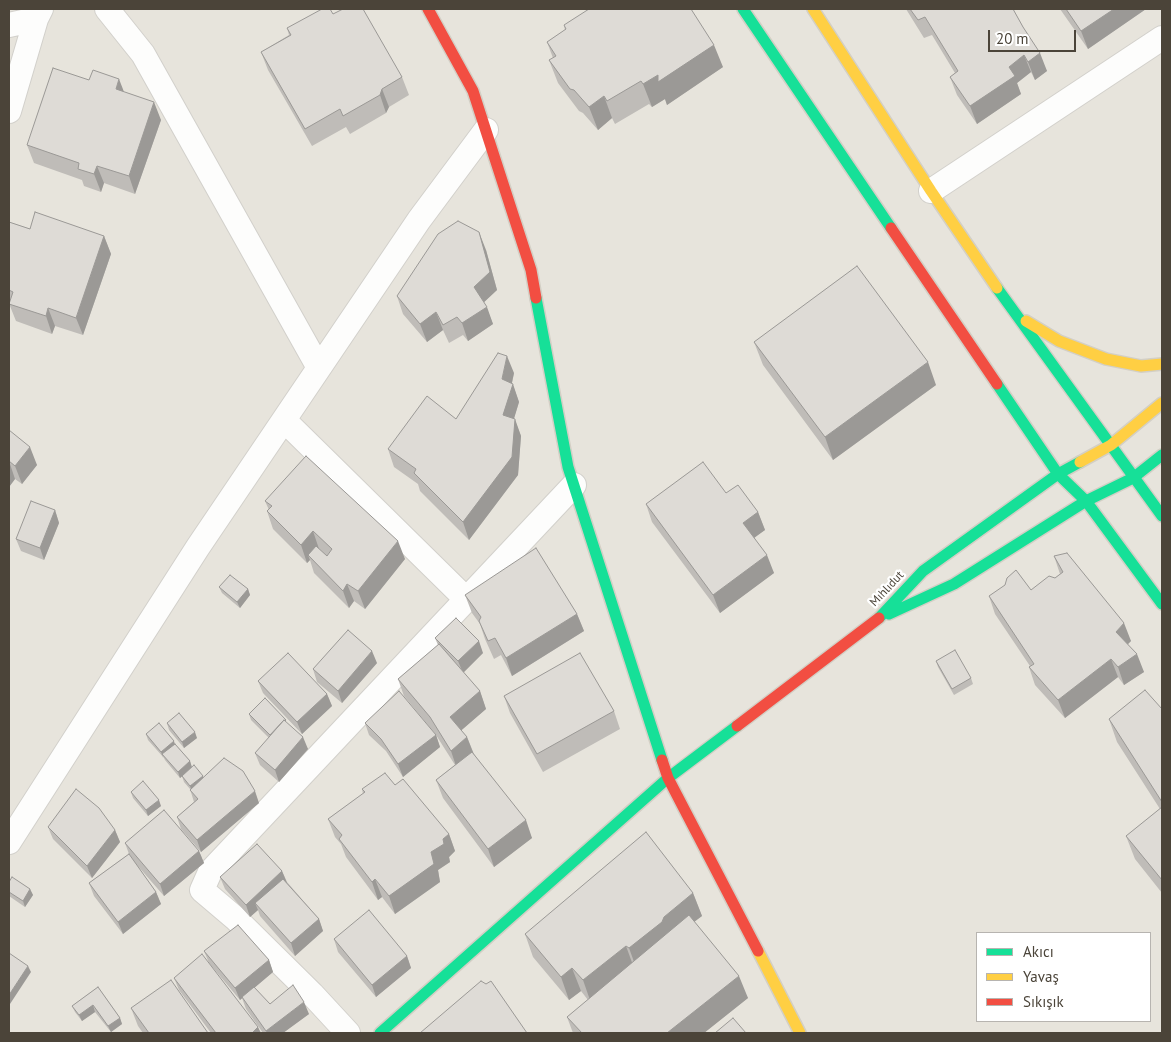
<!DOCTYPE html>
<meta charset="utf-8">
<style>
body{margin:0}
#map{position:relative;width:1171px;height:1042px;overflow:hidden;background:#f4f2ee;font-family:"PT Sans",sans-serif}
canvas{display:block}
.frame{position:absolute;inset:0;border:10px solid #4b4439;pointer-events:none}
.legend{position:absolute;left:976px;top:932px;width:175px;height:90px;box-sizing:border-box;background:#fff;border:1px solid #b7b4b0;margin:0;padding:6px 9px;list-style:none;font-size:15px;color:#4b4439}
.legend li{display:flex;align-items:center;gap:10px;height:25px}
.legend b{width:25px;border:1px solid #b7b4b0}
.scale{position:absolute;left:988px;top:30px;width:88px;height:22px;box-sizing:border-box;border:2px solid #4b4439;border-top:0;padding-left:6px;font-size:15px;line-height:18px;white-space:nowrap;color:#4b4439;-webkit-text-stroke:4px #fff;paint-order:stroke}
</style>
<div id="map">
<canvas width="1171" height="1042"></canvas>
<div class="frame"></div>
<ul class="legend">
<li><b style="height:6px;background:#16e098"></b>Akıcı</li>
<li><b style="height:6px;background:#ffcf43"></b>Yavaş</li>
<li><b style="height:6px;background:#f24e42"></b>Sıkışık</li>
</ul>
<div class="scale">20 m</div>
</div>
<script>
const ctx = document.querySelector('canvas').getContext('2d');
ctx.lineJoin = 'round';
function paint(path, color) { ctx.fillStyle = color; ctx.fill(path, 'evenodd'); }
const poly = rows => new Path2D(rows.map(r => 'M' + r).join(''));
function trace(path, color, width, dash) { ctx.strokeStyle = color; ctx.lineWidth = width; ctx.lineCap = dash ? 'butt' : 'round'; ctx.setLineDash(dash || []); ctx.stroke(path); }
function write(font, color, halo, rows, align = 'center') {
  ctx.font = font + ' "PT Sans",sans-serif'; ctx.lineWidth = 4.5; ctx.setLineDash([]); ctx.textBaseline = 'middle'; ctx.strokeStyle = halo; ctx.fillStyle = color; for (const [text, x, y, turn = 0] of rows) {
    ctx.save(); ctx.translate(x, y); ctx.rotate((+turn || 0) * Math.PI / 180); ctx.textAlign = isNaN(turn) ? turn : align; if (halo) ctx.strokeText(text, 0, 0); ctx.fillText(text, 0, 0); ctx.restore();
  }
}
paint(poly([
 [9,9,1162,9,1162,1033,9,1033],
 [977,933,1150,933,1150,1021,977,1021]
]), '#e7e4dc');
const street = poly([
 [107,9,143,54,319,368],
 [9,25,36,19],
 [9,111,36,19,41,9],
 [931,191,1162,38],
 [284,420,466,599],
 [9,842,198,547,419,220,486,130],
 [348,1033,312,994,235,918,202,890,210,872,574,485]
]);
const fast = poly([
 [743,9,891,228],
 [997,288,1162,516],
 [536,298,568,467,662,760],
 [997,384,1058,474,1086,501,1162,604],
 [889,614,954,584,1086,501,1133,478,1162,455],
 [879,618,923,571,1058,474,1080,462],
 [380,1033,668,778,737,726]
]);
const slow = poly([
 [813,9,931,191,997,288],
 [1026,321,1059,341,1106,359,1141,366,1162,364],
 [1080,462,1111,445,1162,403],
 [758,951,800,1033]
]);
const jam = poly([
 [428,9,473,91,531,270,536,298],
 [891,228,997,384],
 [737,726,879,618],
 [662,760,668,778,758,951]
]);
trace(street, '#d2d0cb', 26);
trace(fast, '#d3cfc5', 14);
trace(slow, '#d3cfc5', 14);
trace(jam, '#d3cfc5', 14);
trace(street, '#fdfdfc', 24);
trace(fast, '#16e098', 11);
trace(slow, '#ffcf43', 11);
trace(jam, '#f24e42', 11);
paint(poly([
 [906,9,1013,9,1047,71,1035,80,1031,72,1017,83,1021,94,977,124,957,95,950,77,955,73,932,35,924,38],
 [1060,9,1146,9,1088,49],
 [333,14,402,77,409,95,389,107,386,113,350,134,346,127,312,146,268,70,261,52,289,35,287,28],
 [564,25,723,67,667,105,665,99,652,107,649,104,615,124,612,118,598,130,583,113,579,111,558,83,549,60,553,58,547,42,565,30],
 [124,92,161,120,135,194,104,183,101,192,84,186,82,180,34,163,27,145],
 [9,222,30,229,104,236,111,254,83,335,55,326,52,334,16,321,10,306,9,306],
 [486,250,497,290,484,302,493,324,468,341,463,335,449,343,443,330,427,342,403,314,397,296],
 [754,342,936,385,833,460,763,365],
 [514,373,512,383,519,402,514,418,521,436,518,475,469,540,420,491,418,484,394,467,388,449,456,419],
 [9,430,37,465,22,484,15,479,9,487],
 [726,493,758,512,765,530,754,537,774,573,720,613,652,522,646,504],
 [265,501,405,559,365,609,354,601,349,608,314,573,310,560,307,563,273,529,267,511,269,510],
 [55,510,59,523,44,560,21,551,16,539],
 [1054,556,1131,641,1128,644,1144,672,1124,685,1118,677,1065,718,1035,685,1029,667,1030,666,995,614,989,596,1031,590,1055,578,1060,574],
 [219,587,248,589,250,595,240,608,222,593],
 [465,595,577,614,584,631,512,676,501,655,494,659,485,639,480,624,472,613],
 [435,638,483,653,463,673,480,691,486,709,461,730,467,737,474,754,532,838,494,867,443,798,436,780,455,765,436,735,404,696,398,679,438,645],
 [936,661,971,678,973,684,954,695,938,667],
 [377,663,342,703,317,682,313,669],
 [258,681,327,694,332,706,302,734,263,693],
 [504,696,614,711,620,729,543,772,510,713],
 [1162,709,1162,893,1135,859,1126,836,1160,809,1117,742,1109,719],
 [249,714,288,724,308,749,279,782,260,765,255,753,269,738,251,720],
 [167,723,197,738,184,748,169,730],
 [365,723,436,735,440,747,403,777,386,751,369,735],
 [146,734,175,744,190,761,192,767,203,777,259,803,201,852,181,829,177,817,194,802,190,789,184,782,182,776,180,778,165,760,164,758,148,740],
 [395,785,449,834,455,851,449,857,450,862,438,870,440,882,395,914,382,897,378,900,346,857,341,844,335,837,328,819,363,794,362,789],
 [131,792,161,806,148,816,133,798],
 [48,827,115,830,120,842,92,878,53,839],
 [125,843,199,851,204,863,164,896,137,865,156,892,161,904,123,934,94,896,89,883,129,854],
 [282,871,287,882,319,919,323,931,295,956,260,916,258,910,250,917,225,889,220,877],
 [9,882,30,889,33,895,25,907,9,896],
 [693,893,702,916,694,921,748,998,704,1033,573,1033,567,1017,588,1000,581,991,569,1000,533,957,525,934],
 [334,939,407,956,411,968,376,997,338,952],
 [204,951,269,960,273,972,254,988,270,1004,309,1014,283,1033,263,1033,246,1009,242,998,240,1000,209,963],
 [174,978,261,1033,211,1033,179,990],
 [98,987,120,1018,122,1024,111,1032,95,1012,82,1021,75,1012,72,1006],
 [131,1008,208,1033,143,1033,138,1026]
]), '#bfbcb8');
paint(poly([
 [1114,9,1146,9,1088,49,1081,31],
 [714,45,723,67,667,105,665,99,652,107,643,84,658,75],
 [1040,53,1047,71,1035,80,1028,62],
 [1024,55,1031,72,1017,83,1021,94,977,124,970,106,1009,67],
 [119,79,126,97,116,89],
 [382,89,389,107,386,113,380,95],
 [604,96,612,118,598,130,589,107],
 [154,102,161,120,135,194,129,176],
 [97,166,104,183,101,192,94,174],
 [479,232,486,250,497,290,481,305,474,287],
 [104,236,111,254,83,335,76,318],
 [487,307,493,324,468,341,462,323],
 [48,308,55,326,52,334,46,316],
 [436,312,443,330,427,342,420,324],
 [507,356,514,373,509,396,513,384,519,402,510,432,503,415,502,379],
 [928,362,936,385,833,460,825,437],
 [515,419,521,436,518,475,469,540,463,522],
 [30,447,37,465,22,484,15,466],
 [9,461,15,479,9,487],
 [55,510,59,523,44,560,40,548],
 [758,512,765,530,750,541,743,523],
 [313,531,319,549,308,555,310,560,307,563,301,545],
 [398,541,405,559,365,609,358,591],
 [767,555,774,573,720,613,713,595],
 [347,584,354,601,349,608,343,591],
 [248,589,250,595,240,608,237,602],
 [577,614,584,631,512,676,506,658],
 [1124,623,1131,641,1123,649,1116,632],
 [479,641,483,653,463,673,458,661],
 [372,651,377,663,342,703,338,691],
 [1137,654,1144,672,1124,685,1118,667],
 [1111,659,1118,677,1065,718,1058,700],
 [480,691,486,709,456,735,450,717],
 [327,694,332,706,302,734,297,722],
 [195,732,197,738,184,748,182,742],
 [436,735,440,747,403,777,398,764],
 [303,737,308,749,279,782,275,770],
 [467,737,474,755,457,769,451,751],
 [174,741,176,748,162,754,163,758,161,752],
 [190,761,192,768,180,778,178,772],
 [203,776,205,782,192,792,190,786],
 [255,791,259,803,201,852,197,840],
 [159,800,161,806,148,816,146,810],
 [526,820,532,838,494,867,488,849],
 [115,830,120,842,92,878,87,866],
 [449,834,455,851,449,857,450,862,438,870,440,882,395,914,389,896,431,852,443,839],
 [199,851,204,863,164,896,160,884],
 [282,871,287,883,255,903,258,910,250,917,246,905],
 [375,879,382,897,378,900,372,882],
 [30,889,33,895,25,907,23,901],
 [156,892,161,904,123,934,118,922],
 [693,893,702,916,672,939,637,970,629,948,664,917],
 [319,919,323,931,295,956,291,943],
 [626,946,634,968,591,1003,583,980],
 [407,956,411,968,376,997,372,985],
 [269,960,273,972,240,1000,235,988],
 [28,966,31,972,10,1004,9,995],
 [572,968,581,991,569,1000,561,977],
 [739,976,748,998,704,1033,667,1033],
 [304,1002,309,1014,283,1033,267,1033,266,1031],
 [93,1005,95,1012,82,1021,79,1015],
 [120,1018,122,1024,111,1032,108,1026],
 [258,1027,261,1033,252,1033]
]), '#9b9996');
const building = poly([
 [322,9,330,9,333,14,343,9,363,9,402,77,382,89,380,95,343,116,340,109,305,129,261,52,291,35,287,28,322,9],
 [589,9,691,9,714,45,658,82,658,75,643,84,641,81,607,101,604,96,589,107,574,90,570,89,549,60,556,56,547,42,566,29,564,25,589,9],
 [910,9,1013,9,1023,27,1040,53,1028,62,1024,55,1009,67,1015,76,970,106,950,77,958,71,925,17,918,20,910,9],
 [1066,9,1114,9,1081,31,1066,9],
 [53,68,89,80,93,70,119,79,116,89,154,102,129,176,97,166,94,174,78,169,79,163,27,145,53,68],
 [35,212,104,236,76,318,48,308,46,316,9,304,13,292,9,290,9,222,30,229,35,212],
 [458,221,479,232,490,272,474,287,487,307,462,323,457,317,443,325,436,312,420,324,397,296,438,234,458,221],
 [857,266,928,362,825,437,754,342,857,266],
 [498,353,507,356,502,379,513,384,503,415,515,419,512,457,463,522,414,473,416,469,388,449,427,396,456,419,498,353],
 [9,430,30,447,15,466,9,461,9,430],
 [306,456,398,541,358,591,347,584,343,591,308,555,316,546,327,556,332,549,313,531,301,545,267,511,272,506,265,501,306,456],
 [703,462,726,493,738,485,758,512,743,523,767,555,713,595,646,504,703,462],
 [31,501,55,510,40,548,16,539,31,501],
 [536,548,577,614,506,658,495,638,488,641,479,621,481,617,465,595,536,548],
 [1067,553,1124,623,1116,632,1137,654,1118,667,1111,659,1058,700,1029,667,1034,664,989,596,1005,585,1007,578,1016,570,1031,590,1049,576,1055,578,1063,572,1054,556,1067,553],
 [230,575,248,589,237,602,219,587,230,575],
 [456,618,479,641,458,661,435,638,456,618],
 [348,630,372,651,338,691,313,669,348,630],
 [439,644,480,691,450,717,467,737,451,751,430,717,398,679,439,644],
 [955,650,971,678,952,689,936,661,955,650],
 [288,653,327,694,297,722,258,681,288,653],
 [580,653,614,711,537,754,504,696,580,653],
 [1145,690,1162,709,1162,802,1109,719,1145,690],
 [399,691,436,735,398,764,381,739,365,723,399,691],
 [265,698,286,720,285,721,284,720,270,735,249,714,265,698],
 [179,713,195,732,182,742,167,723,179,713],
 [284,720,303,737,275,770,255,753,284,720],
 [159,723,174,741,161,752,146,734,159,723],
 [175,744,190,761,178,772,162,754,175,744],
 [472,752,526,820,488,849,436,780,472,752],
 [224,758,243,771,255,791,197,840,177,817,198,799,190,790,224,758],
 [194,765,203,776,190,786,182,776,194,765],
 [385,773,395,785,403,779,449,834,443,839,444,844,431,852,434,864,389,896,375,879,372,882,339,839,342,835,328,819,365,792,362,789,385,773],
 [143,781,159,800,146,810,131,792,143,781],
 [76,789,99,808,115,830,87,866,48,827,76,789],
 [1162,807,1162,880,1126,836,1162,807],
 [164,810,199,851,160,884,125,843,164,810],
 [646,832,693,893,664,917,662,922,629,948,626,946,583,980,572,968,561,977,525,934,646,832],
 [257,844,282,871,246,905,220,877,257,844],
 [129,854,156,892,118,922,89,883,129,854],
 [12,877,30,889,23,901,9,892,9,882,12,877],
 [283,879,319,919,291,943,255,903,283,879],
 [369,910,407,956,372,985,334,939,369,910],
 [689,915,739,976,667,1033,582,1033,567,1017,689,915],
 [238,925,269,960,235,988,204,951,238,925],
 [9,953,28,966,9,995,9,953],
 [202,954,258,1027,252,1033,216,1033,174,978,202,954],
 [171,980,208,1033,149,1033,131,1008,171,980],
 [481,981,486,984,491,981,527,1033,420,1033,481,981],
 [293,985,304,1002,266,1031,242,997,254,987,270,1004,293,985],
 [98,987,120,1018,108,1026,93,1005,79,1015,72,1006,98,987],
 [733,1018,746,1033,715,1033,733,1018]
]);
paint(building, '#dedbd6');
trace(building, '#9b9996', 1);
write('12px', '#4b4439', '#fff', [
 ["Mıhlıdut",887,589,-47]
]);
</script>
